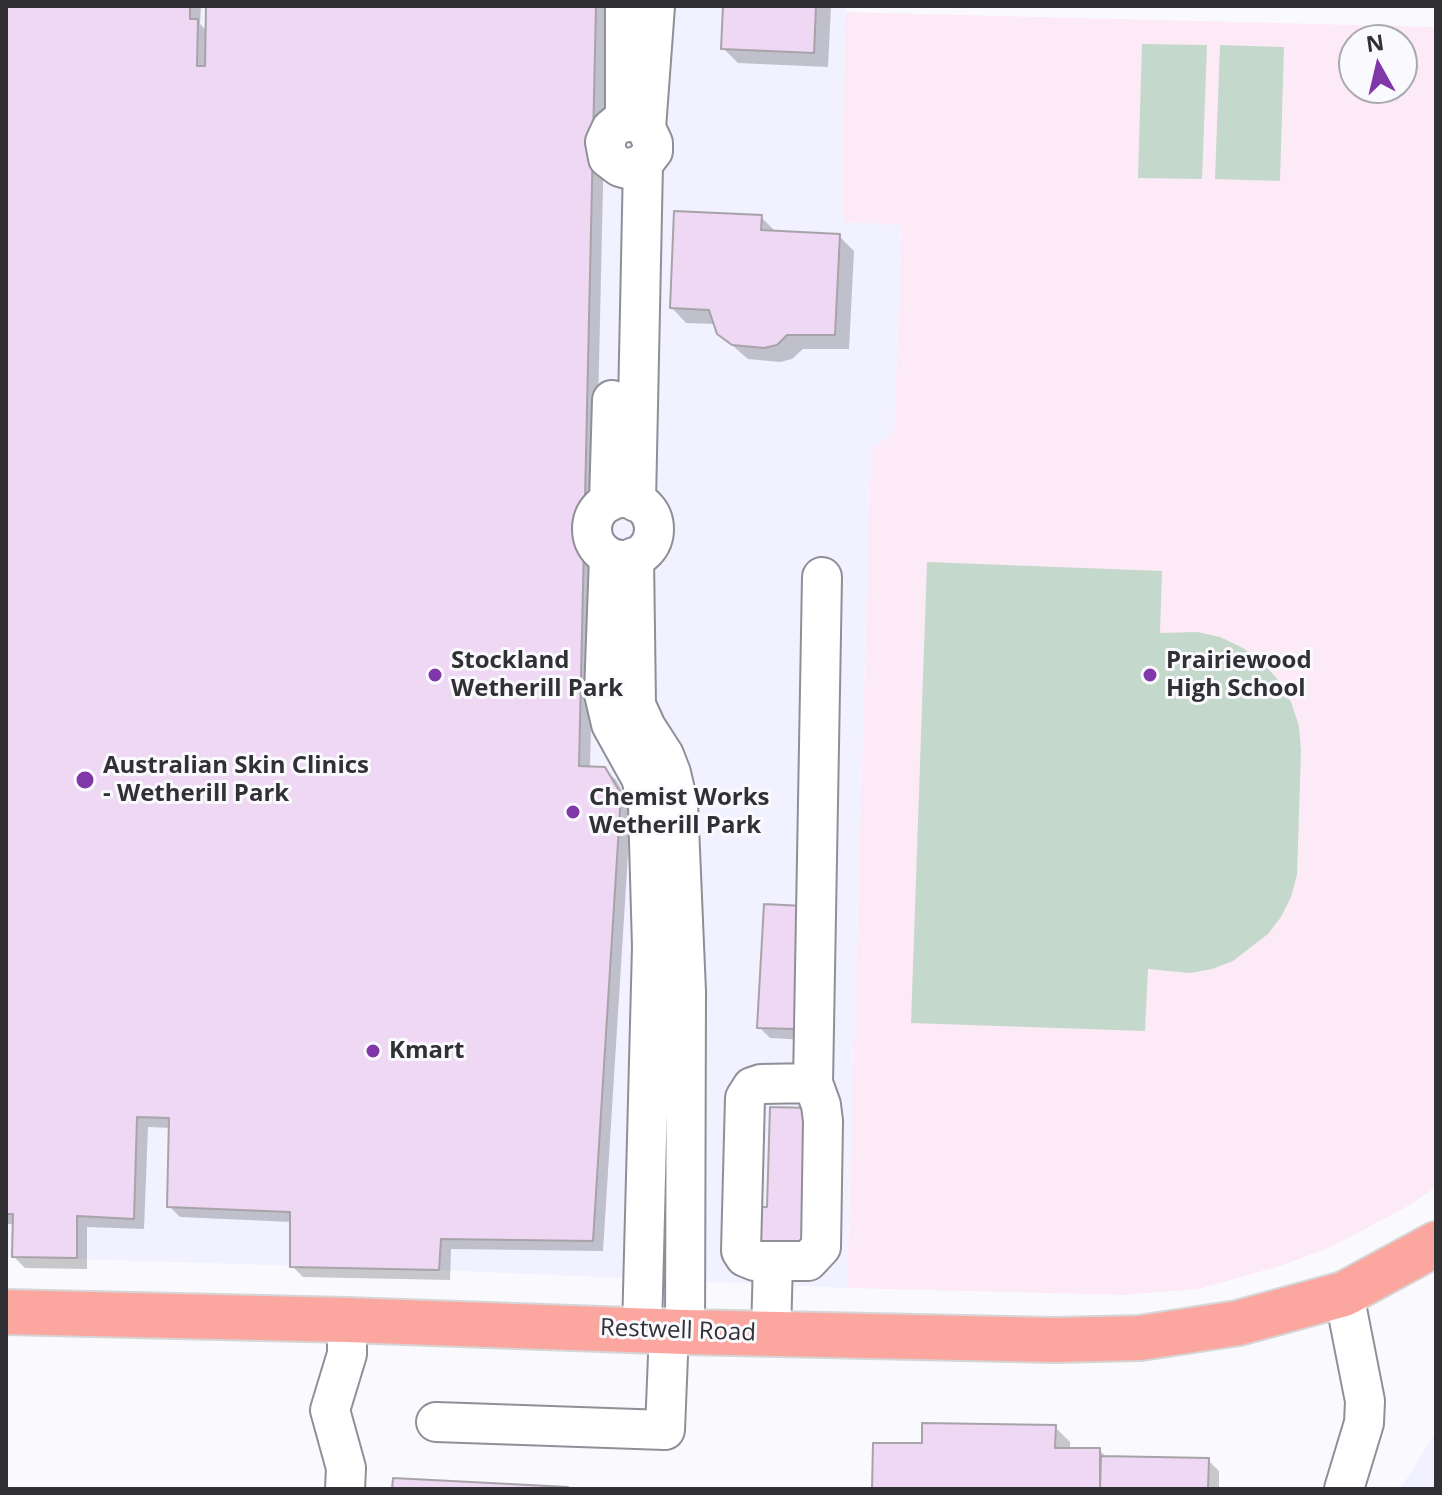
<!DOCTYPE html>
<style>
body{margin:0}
#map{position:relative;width:1442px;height:1495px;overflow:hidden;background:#fafafe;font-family:"Open Sans",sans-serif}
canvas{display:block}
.frame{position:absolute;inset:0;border:8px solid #313135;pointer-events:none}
.north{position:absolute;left:1338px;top:24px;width:80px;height:80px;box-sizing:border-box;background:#fafafe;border:2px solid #aaaaae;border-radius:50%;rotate:352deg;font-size:22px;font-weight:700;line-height:32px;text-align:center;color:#313135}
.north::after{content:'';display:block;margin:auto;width:28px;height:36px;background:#8037a9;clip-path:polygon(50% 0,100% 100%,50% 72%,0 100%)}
</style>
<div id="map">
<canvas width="1442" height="1495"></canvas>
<div class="frame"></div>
<div class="north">N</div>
</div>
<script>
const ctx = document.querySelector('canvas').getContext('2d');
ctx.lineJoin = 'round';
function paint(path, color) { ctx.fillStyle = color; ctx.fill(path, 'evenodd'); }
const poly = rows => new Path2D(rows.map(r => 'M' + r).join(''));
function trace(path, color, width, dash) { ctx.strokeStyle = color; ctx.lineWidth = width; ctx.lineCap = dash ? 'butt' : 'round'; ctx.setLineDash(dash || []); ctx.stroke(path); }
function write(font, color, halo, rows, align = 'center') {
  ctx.font = font + ' "Open Sans",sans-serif'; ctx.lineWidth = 6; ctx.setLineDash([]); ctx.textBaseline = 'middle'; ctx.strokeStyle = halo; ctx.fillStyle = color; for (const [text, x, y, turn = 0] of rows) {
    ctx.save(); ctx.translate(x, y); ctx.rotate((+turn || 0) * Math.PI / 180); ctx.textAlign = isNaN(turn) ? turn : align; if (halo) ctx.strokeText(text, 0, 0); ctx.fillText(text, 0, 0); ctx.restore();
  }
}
paint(poly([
 [6,6,845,6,843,222,902,224,894,433,871,450,847,1288,439,1270,6,1257],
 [1436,1432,1436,1489,1400,1489]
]), '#f1f1ff');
paint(poly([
 [845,12,1436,27,1436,1187,1410,1205,1329,1248,1280,1266,1199,1289,1123,1295,847,1288,871,450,894,433,902,225,843,222],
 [1354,40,1402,40,1402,88,1354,88]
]), '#fcebf6');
paint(poly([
 [1142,44,1207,45,1202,179,1138,178],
 [1220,45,1284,47,1280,181,1215,179],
 [927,562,1162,571,1160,633,1197,632,1220,637,1243,648,1263,663,1279,681,1291,702,1299,726,1301,751,1297,875,1291,897,1281,917,1268,934,1233,961,1212,969,1190,973,1148,969,1145,1031,911,1023]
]), '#c5d8cc');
paint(poly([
 [6,6,201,6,200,24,208,32,208,6,607,6,590,768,604,769,616,780,631,807,603,1251,451,1249,450,1280,303,1277,292,1266,292,1222,180,1217,169,1206,171,1128,148,1127,144,1229,87,1227,87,1269,25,1268,14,1257,15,1224,6,1224],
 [725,6,831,6,828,67,738,63,723,48],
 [761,217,777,233,839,236,854,251,849,349,803,349,792,359,780,362,748,359,718,333,716,324,686,323,672,308],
 [766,906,806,1040,770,1038,759,1027],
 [1055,1427,1070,1442,1070,1450,1099,1450,1108,1458,1208,1460,1219,1471,1219,1489,874,1489,924,1445]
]), '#0003');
const building = poly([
 [6,6,190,6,190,19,198,19,197,66,205,66,206,6,596,6,579,766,605,767,621,794,593,1241,441,1239,439,1270,290,1267,290,1212,167,1207,169,1118,137,1117,134,1219,77,1216,77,1258,12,1257,13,1214,6,1214,6,6],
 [723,6,816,6,814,53,721,49,723,6],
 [674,211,762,215,761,230,840,234,835,335,787,335,777,345,764,348,732,345,717,334,709,310,670,308,674,211],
 [764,904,803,906,796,1029,757,1028,764,904],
 [770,1107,811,1108,807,1248,757,1247,759,1207,767,1207,770,1107],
 [922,1423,1056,1425,1055,1448,1100,1448,1100,1489,872,1489,873,1443,922,1443,922,1423],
 [1101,1456,1209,1458,1208,1489,1100,1489,1101,1456],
 [393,1478,568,1487,568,1489,392,1489,393,1478]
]);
paint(building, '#eed8f3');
trace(building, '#a8a2a9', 2);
const minor = poly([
 [625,111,625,6],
 [646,128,655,6],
 '592 529a31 31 0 1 1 62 0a31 31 0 1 1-62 0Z',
 [609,502,612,400],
 [636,502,643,164,653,151,653,143,646,128,640,124,633,121,617,124,611,129,605,142,608,158,620,167,627,169,643,164],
 [609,557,604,694,611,724,641,778,648,806,652,947,642,1330],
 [634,557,636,705,646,727,664,755,671,773,678,803,686,992,685,1332],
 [813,1083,761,1084,752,1087,745,1098,741,1251,745,1257,755,1261,808,1261,821,1247,823,1121,821,1105,813,1083,822,577],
 [1344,1294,1365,1401,1364,1423,1344,1489],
 [771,1334,773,1261],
 [436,1422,665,1430,669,1331],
 [345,1489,346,1468,330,1410,347,1354,347,1320]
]);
const major = poly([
 [6,1312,347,1320,685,1332,1055,1340,1140,1338,1238,1323,1344,1294,1436,1244]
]);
trace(minor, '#8f8f98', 42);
trace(major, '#d6d6d7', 48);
trace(minor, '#fff', 38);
trace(major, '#fba7a0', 44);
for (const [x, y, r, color] of [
 [435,675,8,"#8037a9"],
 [1150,675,8,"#8037a9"],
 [85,780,10,"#8037a9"],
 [573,812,8,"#8037a9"],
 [373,1051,8,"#8037a9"]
]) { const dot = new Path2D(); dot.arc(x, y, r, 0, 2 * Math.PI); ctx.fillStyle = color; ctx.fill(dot); trace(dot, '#fafafe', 3); }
write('bold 24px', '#313135', '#fafafe', [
 ["Stockland",451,661],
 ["Wetherill Park",451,689],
 ["Prairiewood",1166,661],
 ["High School",1166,689],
 ["Australian Skin Clinics",103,766],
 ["- Wetherill Park",103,794],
 ["Chemist Works",589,798],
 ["Wetherill Park",589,826],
 ["Kmart",389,1051]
], 'left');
write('24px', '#313135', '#fafafe', [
 ["Restwell Road",678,1331,2]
]);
</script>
